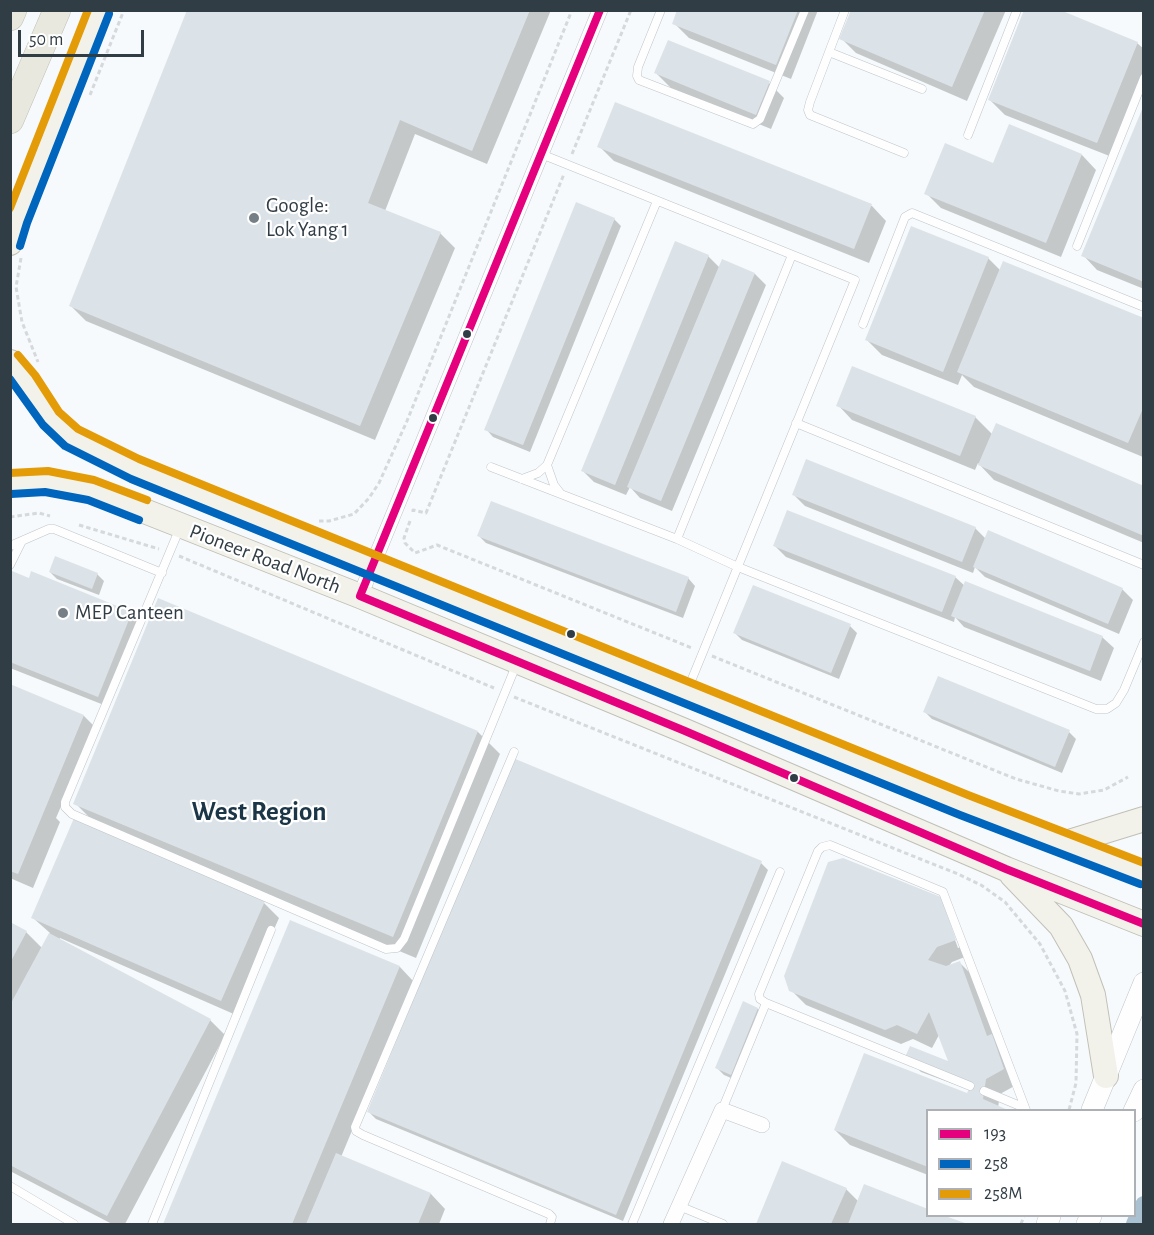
<!DOCTYPE html>
<style>
body{margin:0}
#map{position:relative;width:1154px;height:1235px;overflow:hidden;background:#f7fafc;font-family:"Alegreya Sans",sans-serif}
canvas{display:block}
.frame{position:absolute;inset:0;border:12px solid #313d45;pointer-events:none}
.legend{position:absolute;left:926px;top:1109px;width:210px;height:108px;box-sizing:border-box;background:#fff;border:2px solid #adb1b5;margin:0;padding:8px 10px;list-style:none;font-size:18px;color:#313d45}
.legend li{display:flex;align-items:center;gap:12px;height:30px}
.legend b{width:30px;border:2px solid #adb1b5}
.scale{position:absolute;left:18px;top:30px;width:126px;height:27px;box-sizing:border-box;border:3px solid #313d45;border-top:0;padding-left:8px;font-size:18px;line-height:21px;white-space:nowrap;color:#313d45;-webkit-text-stroke:4px #fff;paint-order:stroke}
</style>
<div id="map">
<canvas width="1154" height="1235"></canvas>
<div class="frame"></div>
<ul class="legend">
<li><b style="height:8px;background:#e5007d"></b>193</li>
<li><b style="height:8px;background:#0065bd"></b>258</li>
<li><b style="height:8px;background:#e39c07"></b>258M</li>
</ul>
<div class="scale">50 m</div>
</div>
<script>
const ctx = document.querySelector('canvas').getContext('2d');
ctx.lineJoin = 'round';
function paint(path, color) { ctx.fillStyle = color; ctx.fill(path, 'evenodd'); }
const poly = rows => new Path2D(rows.map(r => 'M' + r).join(''));
function trace(path, color, width, dash) { ctx.strokeStyle = color; ctx.lineWidth = width; ctx.lineCap = dash ? 'butt' : 'round'; ctx.setLineDash(dash || []); ctx.stroke(path); }
function write(font, color, halo, rows, align = 'center') {
  ctx.font = font + ' "Alegreya Sans",sans-serif'; ctx.lineWidth = 4.5; ctx.setLineDash([]); ctx.textBaseline = 'middle'; ctx.strokeStyle = halo; ctx.fillStyle = color; for (const [text, x, y, turn = 0] of rows) {
    ctx.save(); ctx.translate(x, y); ctx.rotate((+turn || 0) * Math.PI / 180); ctx.textAlign = isNaN(turn) ? turn : align; if (halo) ctx.strokeText(text, 0, 0); ctx.fillText(text, 0, 0); ctx.restore();
  }
}
paint(poly([
 [188,10,551,10,487,164,415,134,385,211,440,233,455,248,375,440,86,321,71,306],
 [679,10,818,10,791,79,689,38,674,23],
 [853,10,1006,10,967,101,856,53,841,38],
 [669,41,769,83,784,98,771,129,671,88,656,73],
 [1137,43,1144,49,1144,79,1112,157,1005,115,990,100],
 [616,104,872,206,886,221,869,263,614,161,599,146],
 [1144,110,1144,289,1097,270,1083,255],
 [1082,155,1096,170,1061,257,941,208,926,193,994,165],
 [614,219,621,226,530,452,493,437,486,429],
 [708,256,720,268,755,274,766,285,672,511,640,498,630,487,626,495,594,482,583,471],
 [988,258,1001,271,1144,320,1143,457,974,387,962,375,958,385,882,355,867,340],
 [838,405,975,417,992,434,1144,487,1144,543,994,480,978,463,975,470,852,420],
 [794,495,975,528,986,539,1122,589,1133,600,1119,634,985,577,975,567,973,573,805,506],
 [479,536,688,578,695,586,683,618,486,543],
 [775,546,955,577,965,586,966,583,1102,637,1114,648,1101,681,964,627,955,617,954,622,786,557],
 [50,572,97,574,104,581,99,595,57,579],
 [32,573,131,613,142,625,109,707,10,668,10,579,30,580],
 [159,600,478,732,500,754,416,958,97,825,75,803],
 [850,626,857,633,839,679,742,640,735,633],
 [10,686,84,716,95,727,56,818,60,822,33,888,10,878],
 [925,712,1069,732,1076,739,1062,773,932,719],
 [761,863,768,870,623,1221,376,1119,369,1112],
 [940,899,955,914,970,955,952,962,948,967,960,963,975,978,1018,1084,1000,1094,998,1108,1004,1110,928,1110,928,1175,850,1145,835,1130,968,1095,970,1090,921,1072,906,1057,950,1064,939,1035,932,1048,913,1039,901,1044,806,1005,791,990],
 [943,907,946,907,961,947,958,948],
 [264,903,279,918,236,1015,60,938,59,940,210,1020,225,1035,125,1224,112,1224,10,1171,10,924,26,932,42,948,50,933,32,917],
 [291,922,400,967,414,982,341,1157,431,1194,445,1209,439,1224,165,1224],
 [743,1003,758,1009,765,1016,738,1081,724,1075,717,1068],
 [783,1163,846,1189,859,1202,928,1216,941,1216,964,1224,757,1224]
]), '#0003');
trace(poly([
 [1135,1224,1144,1205]
]), '#a9c1d1', 18);
paint(poly([
 [187,10,530,10,472,151,400,120,368,203,441,232,360,426,69,306],
 [677,10,798,10,776,65,672,24],
 [851,10,985,10,952,87,839,39],
 [1024,10,1060,10,1138,42,1097,143,988,100],
 [668,40,770,81,756,115,654,73],
 [615,102,872,204,854,249,597,147],
 [1143,107,1144,107,1144,282,1081,256],
 [1009,124,1082,154,1046,243,924,194,945,143,993,163],
 [576,202,615,218,523,445,484,430],
 [911,226,989,257,943,372,865,340],
 [675,241,709,255,615,485,581,471],
 [722,259,755,273,661,501,627,487],
 [1003,261,1144,318,1144,406,1128,443,957,372],
 [852,366,976,416,960,456,836,406],
 [996,423,1144,486,1144,536,978,465],
 [806,459,976,527,962,562,792,495],
 [491,501,689,577,676,612,477,536],
 [787,510,956,576,942,612,773,546],
 [988,530,1123,588,1108,624,973,567],
 [55,556,98,573,92,589,49,572],
 [12,571,29,578,31,571,132,612,98,697,10,662,10,575],
 [965,581,1103,636,1090,671,951,616],
 [753,585,851,624,831,673,733,633],
 [158,598,478,731,393,937,73,804],
 [938,676,1070,730,1055,767,923,712],
 [10,684,84,715,18,874,10,871],
 [513,758,762,861,616,1215,367,1112],
 [74,818,265,901,221,1001,31,918],
 [843,858,941,897,956,940,937,947,928,960,946,966,960,961,987,1036,992,1034,1004,1069,986,1079,983,1099,1008,1110,928,1110,928,1167,834,1130,864,1053,967,1093,972,1083,905,1057,910,1046,948,1061,929,1012,917,1034,897,1025,885,1030,789,991,784,976,828,862],
 [290,920,400,966,292,1224,163,1224],
 [10,922,27,931,10,963],
 [49,933,211,1019,107,1216,10,1165,10,1005],
 [743,1001,758,1008,731,1075,715,1068],
 [336,1153,431,1193,418,1224,306,1224],
 [782,1161,847,1188,831,1224,756,1224],
 [864,1184,928,1209,928,1216,945,1216,968,1224,848,1224]
]), '#dbe3e9');
const lane = poly([
 [661,10,638,67,637,76,639,80,753,124,760,119,805,10],
 [845,10,810,102,808,110,810,115,904,153],
 [829,52,922,89],
 [968,135,1017,10],
 [541,154,855,280,687,691],
 [1077,246,1144,78],
 [863,324,905,217,912,213,1144,307],
 [796,423,1144,565],
 [547,465,554,485,561,494],
 [491,467,677,539,738,567,1096,709,1107,709,1116,703,1124,690,1144,642],
 [522,479,538,473,547,465,657,201],
 [179,530,65,802,65,807,72,814,386,949,397,948,404,939,517,663],
 [677,539,792,255],
 [10,546,49,529,54,529,162,573],
 [10,565,22,541],
 [514,752,355,1127,356,1131,363,1135,549,1214,552,1217,550,1224],
 [970,1086,766,1003,760,999,759,994,818,851,822,847,830,845,943,892,1026,1110],
 [984,1091,1025,1108],
 [722,1110,766,1003],
 [10,1186,74,1224],
 [679,1206,723,1224],
 [152,1224,271,930],
 [632,1224,780,872]
]);
const street = poly([
 [360,596,600,10],
 [671,1224,722,1110,762,1125]
]);
const secondary = poly([
 [1092,1110,1144,983],
 [1134,1111,1144,1090],
 [1047,1224,1050,1216],
 [1087,1224,1091,1216]
]);
const primary = poly([
 [10,243,17,220,99,10],
 [10,362,26,381,51,419,72,438,135,469,964,805,1144,874],
 [10,484,46,481,91,490,360,596,685,731,1006,869,1144,924],
 [1066,843,1144,819],
 [1012,875,1061,926,1080,959,1093,995,1106,1076]
]);
const highway = poly([
 [10,17,13,10],
 [10,120,57,10]
]);
trace(lane, '#bec5c9', 9);
trace(street, '#bec5c9', 16);
trace(secondary, '#bec5c9', 22);
trace(primary, '#c0c0b7', 26);
trace(highway, '#c0c0b7', 28);
trace(poly([
 [90,95,124,10],
 [572,154,631,10],
 [21,258,16,287,22,322,38,362],
 [413,512,413,510,426,513,564,174],
 [10,517,39,513,50,516],
 [319,521,329,521,354,514,369,498,379,483,407,421,572,10],
 [410,521,404,538,405,543,415,553,437,545,692,648],
 [79,525,159,549],
 [179,556,494,688],
 [712,656,1016,779,1059,791,1079,794,1104,790,1128,777],
 [514,697,958,874,981,885,1005,902,1040,944,1065,991,1077,1034,1076,1083,1069,1110],
 [1021,1224,1024,1216]
]), '#d6d9db', 3, [4.5, 3]);
trace(lane, '#fefeff', 8);
trace(street, '#fefeff', 15);
trace(secondary, '#fefeff', 21);
trace(primary, '#f2f2eb', 24);
trace(highway, '#e9e8de', 27);
trace(poly([
 [600,10,360,596,685,731,1006,869,1144,924]
]), '#e5007d', 8);
trace(poly([
 [20,246,27,223,109,14],
 [10,379,43,425,65,446,131,479,960,815,1140,884],
 [11,494,45,492,88,500,139,520]
]), '#0065bd', 8);
trace(poly([
 [10,208,88,10],
 [18,355,35,375,59,412,78,429,139,459,968,795,1144,863],
 [10,473,48,471,94,480,147,500]
]), '#e39c07', 8);
for (const [x, y, r, color] of [
 [254,218,6,"#767f85"],
 [467,334,5,"#313d45"],
 [433,418,5,"#313d45"],
 [63,613,6,"#767f85"],
 [571,634,5,"#313d45"],
 [794,778,5,"#313d45"]
]) { const dot = new Path2D(); dot.arc(x, y, r, 0, 2 * Math.PI); ctx.fillStyle = color; ctx.fill(dot); trace(dot, '#fff', 2); }
write('21px', '#313d45', '#fff', [
 ["Google:",266,206],
 ["Lok Yang 1",266,230],
 ["MEP Canteen",75,613]
], 'left');
write('21px', '#313d45', '#fff', [
 ["Pioneer Road North",265,559,21]
]);
write('bold 27px', '#1b3646', '#fff', [
 ["West Region",259,812]
]);
</script>
